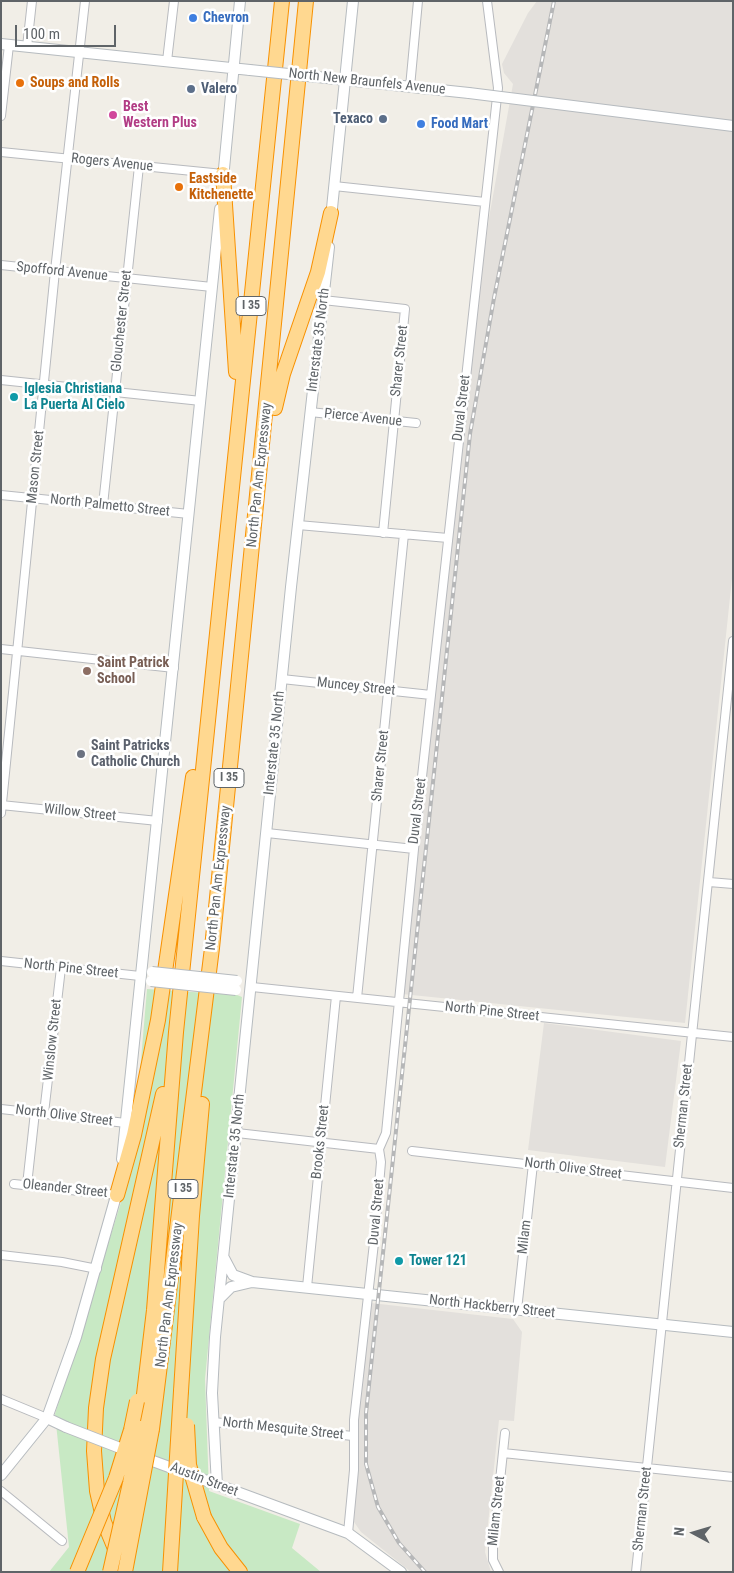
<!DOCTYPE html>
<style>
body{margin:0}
#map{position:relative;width:734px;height:1573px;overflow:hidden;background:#f1eee7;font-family:"Roboto Condensed",sans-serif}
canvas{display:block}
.frame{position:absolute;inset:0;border:2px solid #5f6468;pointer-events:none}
.north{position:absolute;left:669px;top:1508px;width:50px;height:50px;-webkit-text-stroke:4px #fff;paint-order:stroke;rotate:276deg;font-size:14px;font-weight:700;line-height:20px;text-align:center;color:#5f6468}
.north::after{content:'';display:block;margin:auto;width:18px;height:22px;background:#5f6468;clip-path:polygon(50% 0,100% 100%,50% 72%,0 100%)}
.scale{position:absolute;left:15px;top:25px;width:101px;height:22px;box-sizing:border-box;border:2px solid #5f6468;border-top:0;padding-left:6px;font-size:15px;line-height:18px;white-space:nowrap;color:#5f6468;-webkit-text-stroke:4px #fff;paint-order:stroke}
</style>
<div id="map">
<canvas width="734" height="1573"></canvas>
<div class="frame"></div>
<div class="north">N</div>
<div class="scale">100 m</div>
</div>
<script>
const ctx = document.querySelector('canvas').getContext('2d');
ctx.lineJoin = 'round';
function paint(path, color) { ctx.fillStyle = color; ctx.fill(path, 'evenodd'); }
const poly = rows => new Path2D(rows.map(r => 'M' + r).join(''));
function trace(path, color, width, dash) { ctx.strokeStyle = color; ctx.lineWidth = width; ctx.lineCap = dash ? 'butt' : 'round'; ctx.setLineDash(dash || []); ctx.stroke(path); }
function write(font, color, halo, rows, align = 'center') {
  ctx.font = font + ' "Roboto Condensed",sans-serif'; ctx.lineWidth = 5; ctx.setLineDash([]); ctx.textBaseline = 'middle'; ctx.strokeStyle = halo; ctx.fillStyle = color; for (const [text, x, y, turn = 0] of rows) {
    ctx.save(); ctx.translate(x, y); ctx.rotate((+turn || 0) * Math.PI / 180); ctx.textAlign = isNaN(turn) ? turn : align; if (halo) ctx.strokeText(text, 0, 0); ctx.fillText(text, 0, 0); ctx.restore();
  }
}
paint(poly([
 [537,1,733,1,733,569,685,1023,402,994,463,413,489,218,513,84,504,73,502,64,528,13],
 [544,1023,681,1041,665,1167,528,1150],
 [371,1303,513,1319,522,1332,514,1421,499,1420,485,1552,491,1572,411,1572,361,1532,354,1522,357,1427]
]), '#e3e0dc');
paint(poly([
 [147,989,237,995,242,997,205,1379,209,1491,300,1524,292,1548,321,1572,49,1572,69,1547,55,1414,122,1199,138,1095]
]), '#c8e9c4');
const street = poly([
 [27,47,32,1],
 [167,61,174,1],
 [410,87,418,1],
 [1,116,9,45],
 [1,152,223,174],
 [334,186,485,202],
 [1,265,212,287],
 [323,300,405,309,383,533],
 [1,380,201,401],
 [310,412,416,423],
 [1,495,189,514],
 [103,505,139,166],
 [298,525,448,538],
 [1,649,174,668],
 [282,679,431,695],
 [1,805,158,821],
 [1,813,55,271,85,1],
 [267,833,414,849],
 [709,882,733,884],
 [1,961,140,976],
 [252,987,733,1037],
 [357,998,404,534],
 [1,1109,126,1123],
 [44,1113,61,968],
 [237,1133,379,1149],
 [412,1151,733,1188],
 [14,1184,117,1195],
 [27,1185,35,1112],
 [1,1255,62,1262,97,1269],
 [307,1287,336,996],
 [517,1310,533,1164],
 [1,1399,47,1418],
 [213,1422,353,1436],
 [503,1453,733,1477],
 [1,1491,62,1541],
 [348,1533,354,1470,354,1420,374,1243,381,1162,379,1149,386,1133,414,849,498,88,487,1],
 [499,1572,493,1560,493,1547,505,1433],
 [636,1572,733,641]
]);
const secondary = poly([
 [1,44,250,70],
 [327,78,469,93],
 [223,179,240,1],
 [331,218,353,1],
 [122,1159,220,209],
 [224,1258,233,1275,252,1282,733,1332],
 [219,1299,231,1287,252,1282],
 [47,1418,66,1427],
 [142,1457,348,1533,401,1572],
 [1,1475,47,1418,76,1337,118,1189],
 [217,1485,212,1393,215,1337,291,587,329,247]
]);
const highway = poly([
 [223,174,236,372],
 [275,408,283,374,318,272,331,213],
 [117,1195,134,1135,158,1020,193,777],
 [181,1391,192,1216,202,1104],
 [140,1428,154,1310,176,1032,282,1],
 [152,1429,212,948,306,1],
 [204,1517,221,1548,240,1572],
 [118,1556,104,1522,97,1491,94,1451,96,1408,103,1359,163,1094]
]);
trace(street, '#b8babe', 10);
trace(secondary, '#b6bbbf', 12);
trace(highway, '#f89100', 16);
trace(street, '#fff', 8);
trace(secondary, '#fff', 10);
trace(highway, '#ffd890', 14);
const rail = poly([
 [425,1572,399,1543,378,1507,366,1464,366,1413,470,434,494,298,554,1]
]);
trace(rail, '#b6b7b8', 4);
trace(rail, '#fff', 2, [5.5]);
const secondaryBridge = poly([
 [250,70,327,78],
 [469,93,733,126],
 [152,972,237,981],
 [151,981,236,990],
 [66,1427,120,1448]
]);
const highwayBridge = poly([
 [187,1425,189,1465,204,1517],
 [77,1572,116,1478,131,1430,137,1401],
 [110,1572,130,1483,140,1428],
 [125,1572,152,1429],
 [170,1572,181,1391]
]);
trace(secondaryBridge, '#b6bbbf', 12, []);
trace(highwayBridge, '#f89100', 16, []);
trace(secondaryBridge, '#fff', 10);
trace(highwayBridge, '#ffd890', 14);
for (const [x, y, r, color] of [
 [193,18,5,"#3f7fe0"],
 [20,83,5,"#e8710a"],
 [191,89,5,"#5c6f8a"],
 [113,115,5,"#d1479c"],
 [383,119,5,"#5c6f8a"],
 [421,124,5,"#3f7fe0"],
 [179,187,5,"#e8710a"],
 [14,397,5,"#0f9aa8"],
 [87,671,5,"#8d6e63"],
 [81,754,5,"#6b7280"],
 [399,1261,5,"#0f9aa8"]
]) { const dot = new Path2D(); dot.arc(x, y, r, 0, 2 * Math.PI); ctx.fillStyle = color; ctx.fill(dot); trace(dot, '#fff', 2); }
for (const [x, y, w] of [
 [251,306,30],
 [229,778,30],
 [183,1189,30]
]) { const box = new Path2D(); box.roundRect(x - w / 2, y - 9.5, w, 19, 4); ctx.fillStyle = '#fff'; ctx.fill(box); trace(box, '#5f6468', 1); }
write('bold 12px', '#5f6468', null, [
 ["I 35",251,306],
 ["I 35",229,778],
 ["I 35",183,1189]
]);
write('bold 14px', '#366cbe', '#fff', [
 ["Chevron",203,18],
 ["Food Mart",431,124]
], 'left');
write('14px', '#5f6468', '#fff', [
 ["North New Braunfels Avenue",367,82,6],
 ["Rogers Avenue",112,163,6],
 ["Spofford Avenue",62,272,6],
 ["Glouchester Street",122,321,-84],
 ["Interstate 35 North",319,340,-83],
 ["Sharer Street",400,361,-84],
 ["Duval Street",462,408,-83],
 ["Pierce Avenue",363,418,6],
 ["Mason Street",36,467,-84],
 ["North Pan Am Expressway",260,475,-84],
 ["North Palmetto Street",110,506,6],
 ["Muncey Street",356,687,6],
 ["Interstate 35 North",275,743,-84],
 ["Sharer Street",381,766,-84],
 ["Duval Street",418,811,-83],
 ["Willow Street",80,813,6],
 ["North Pan Am Expressway",219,878,-84],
 ["North Pine Street",71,969,6],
 ["North Pine Street",492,1012,6],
 ["Winslow Street",53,1040,-84],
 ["Sherman Street",684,1106,-84],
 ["North Olive Street",64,1116,7],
 ["Brooks Street",321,1142,-84],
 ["Interstate 35 North",235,1146,-84],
 ["North Olive Street",573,1169,7],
 ["Oleander Street",65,1189,6],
 ["Duval Street",377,1212,-85],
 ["Milam",525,1237,-83],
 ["North Pan Am Expressway",170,1295,-83],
 ["North Hackberry Street",492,1307,6],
 ["North Mesquite Street",283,1429,6],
 ["Austin Street",204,1480,21],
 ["Sherman Street",643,1509,-84],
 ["Milam Street",497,1511,-84]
]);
write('bold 14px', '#c56008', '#fff', [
 ["Soups and Rolls",30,83],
 ["Eastside",189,179],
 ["Kitchenette",189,195]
], 'left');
write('bold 14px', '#4e5e75', '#fff', [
 ["Valero",201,89],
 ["Texaco",373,119,"right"]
], 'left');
write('bold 14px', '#b23c85', '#fff', [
 ["Best",123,107],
 ["Western Plus",123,123]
], 'left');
write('bold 14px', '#0d838f', '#fff', [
 ["Iglesia Christiana",24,389],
 ["La Puerta Al Cielo",24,405],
 ["Tower 121",409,1261]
], 'left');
write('bold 14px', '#785e54', '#fff', [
 ["Saint Patrick",97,663],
 ["School",97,679]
], 'left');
write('bold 14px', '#5b616d', '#fff', [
 ["Saint Patricks",91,746],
 ["Catholic Church",91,762]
], 'left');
</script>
